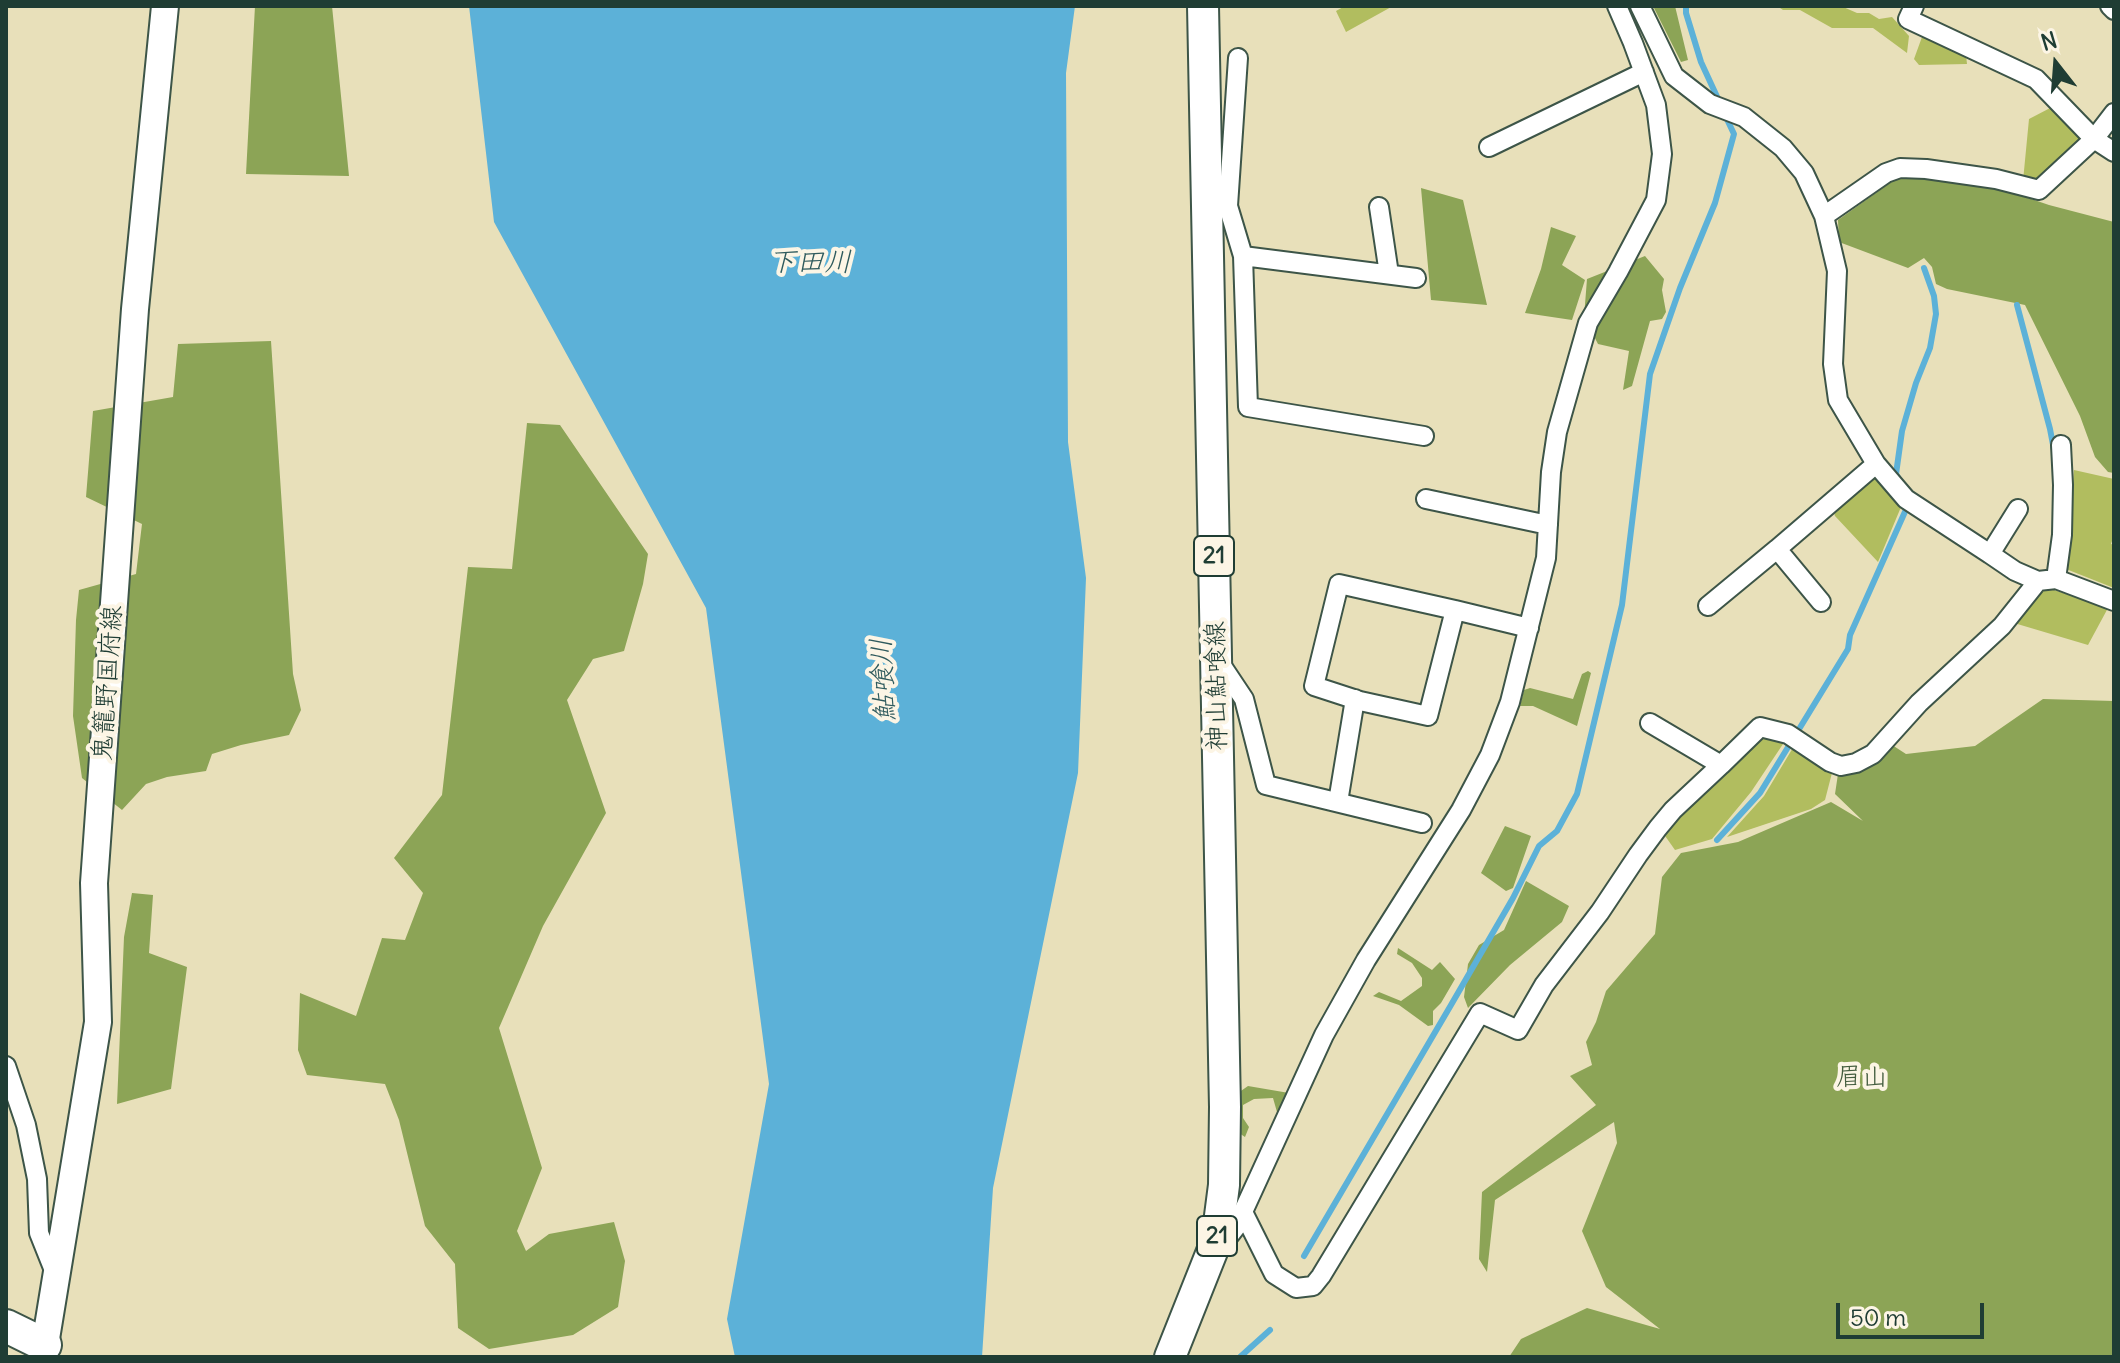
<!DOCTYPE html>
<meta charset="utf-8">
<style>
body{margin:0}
#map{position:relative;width:2120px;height:1363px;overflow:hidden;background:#e8e0ba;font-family:Delius,sans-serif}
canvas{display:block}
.frame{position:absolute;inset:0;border:8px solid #1f3d34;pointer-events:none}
.north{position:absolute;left:2016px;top:24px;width:80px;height:80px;-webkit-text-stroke:6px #fcf5e5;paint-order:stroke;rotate:343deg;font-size:22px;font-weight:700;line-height:32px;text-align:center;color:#1f3d34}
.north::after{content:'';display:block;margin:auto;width:28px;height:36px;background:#1f3d34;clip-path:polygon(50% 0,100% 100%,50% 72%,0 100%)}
.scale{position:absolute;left:1836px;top:1303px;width:148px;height:36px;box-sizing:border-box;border:4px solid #1f3d34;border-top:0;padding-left:10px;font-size:24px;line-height:28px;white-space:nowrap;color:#1f3d34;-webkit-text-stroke:6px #fcf5e5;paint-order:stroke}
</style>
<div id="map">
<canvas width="2120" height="1363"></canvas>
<div class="frame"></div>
<div class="north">N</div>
<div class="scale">50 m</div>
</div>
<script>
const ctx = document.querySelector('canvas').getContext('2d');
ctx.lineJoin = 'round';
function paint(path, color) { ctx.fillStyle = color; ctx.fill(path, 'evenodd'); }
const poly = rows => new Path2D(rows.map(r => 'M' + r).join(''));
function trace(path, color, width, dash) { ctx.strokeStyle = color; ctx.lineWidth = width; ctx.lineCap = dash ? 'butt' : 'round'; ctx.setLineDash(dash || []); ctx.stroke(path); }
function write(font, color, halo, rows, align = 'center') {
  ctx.font = font + ' Delius,"Klee One",sans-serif'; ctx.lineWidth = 8; ctx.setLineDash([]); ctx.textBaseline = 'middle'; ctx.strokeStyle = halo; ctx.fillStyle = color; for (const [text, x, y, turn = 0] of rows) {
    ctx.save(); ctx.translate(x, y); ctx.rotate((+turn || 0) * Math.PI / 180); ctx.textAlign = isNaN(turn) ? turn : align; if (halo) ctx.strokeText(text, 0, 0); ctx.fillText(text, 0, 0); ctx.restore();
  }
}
paint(poly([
 [1345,6,1393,6,1346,32,1336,11],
 [1777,6,1841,6,1857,13,1869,13,1879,19,1892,17,1909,36,1907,53,1873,28,1832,28,1800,10,1783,10],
 [1922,37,1966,55,1967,64,1919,65,1914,59],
 [2054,106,2087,139,2038,184,2023,181,2029,119],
 [2074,470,2114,479,2114,535,2111,544,2114,545,2114,588,2066,569],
 [1870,479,1877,479,1901,507,1878,562,1835,516,1833,509],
 [2048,588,2108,608,2088,645,2014,623,2039,590],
 [1766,737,1785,741,1751,792,1712,839,1675,850,1663,833,1750,745],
 [1794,746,1833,769,1825,800,1811,809,1727,837,1764,796]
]), '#b1bd5f');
paint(poly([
 [255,6,332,6,349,176,246,174],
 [1653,6,1675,6,1688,60,1681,62],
 [1901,175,1990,185,2049,205,2114,222,2114,473,2108,472,2095,457,2080,416,2025,305,1947,289,1936,284,1932,267,1924,258,1908,268,1839,242,1838,220],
 [1421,188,1463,200,1487,305,1431,300],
 [1551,227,1576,236,1562,265,1585,280,1572,320,1525,313,1541,269],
 [1645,256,1664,279,1662,290,1666,312,1662,319,1650,321,1632,386,1623,390,1629,351,1598,344,1584,317,1587,279],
 [271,341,293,674,301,710,289,735,241,745,212,754,206,771,167,777,146,784,122,810,82,778,73,716,76,620,79,590,136,574,142,524,86,497,93,411,173,397,178,344],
 [527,423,560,425,648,554,643,584,624,651,593,659,567,700,606,813,543,926,499,1028,542,1168,517,1231,526,1251,549,1234,614,1222,625,1261,618,1307,573,1335,489,1349,458,1328,455,1264,425,1226,399,1120,385,1084,307,1075,298,1050,300,993,356,1016,382,938,405,940,423,893,394,858,442,795,468,567,512,569],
 [1588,671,1591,673,1577,726,1533,706,1520,706,1524,690,1530,688,1573,699,1582,674],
 [2043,699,2114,701,2114,1357,1509,1357,1521,1339,1587,1308,1660,1329,1606,1287,1582,1231,1617,1143,1614,1122,1495,1200,1487,1272,1479,1259,1482,1192,1596,1105,1570,1076,1592,1065,1586,1042,1596,1022,1606,991,1655,934,1662,877,1681,853,1738,842,1831,802,1863,821,1835,794,1838,774,1889,743,1906,754,1975,746],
 [1505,826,1531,836,1513,888,1506,891,1481,873],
 [1526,881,1569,906,1562,922,1510,965,1468,1008,1464,997,1468,964,1479,945,1504,930],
 [132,893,153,895,149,953,187,967,171,1089,117,1104,124,937],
 [1398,948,1432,970,1440,962,1455,979,1441,1003,1433,1011,1433,1025,1428,1026,1399,1005,1373,996,1379,992,1401,1001,1422,986,1422,978,1412,963,1397,954],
 [1248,1086,1289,1093,1283,1110,1277,1112,1273,1098,1254,1099,1243,1105,1243,1118,1249,1127,1245,1137,1236,1131,1238,1093]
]), '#8ca456');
paint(poly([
 [469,6,1075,6,1066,73,1068,442,1086,578,1078,773,993,1188,982,1357,735,1357,727,1319,769,1084,706,608,494,222]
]), '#5cb1d8');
trace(poly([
 [1686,6,1686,13,1701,62,1719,101],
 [2017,305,2050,429,2054,450],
 [1899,479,1896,474,1902,431,1916,383,1930,348,1936,314,1934,296,1924,268],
 [1717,840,1760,793,1848,649,1850,635,1908,505],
 [1304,1256,1451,1005,1513,898,1539,846,1557,831,1577,794,1622,605,1650,374,1680,288,1715,203,1734,134,1725,115],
 [1240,1357,1270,1330]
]), '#5cb1d8', 6);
const minor = poly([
 [1640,6,1674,76,1710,104,1744,117,1783,148,1804,173,1824,216,1837,271,1833,364,1838,400,1876,464,1906,499,1990,554,2018,509],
 [2110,6,2114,10],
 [2114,113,2094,139,2114,152],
 [1489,147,1644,72],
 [1207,205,1228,206,1243,256,1416,278],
 [1228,206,1238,58],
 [1379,207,1389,274],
 [1824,216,1886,173,1900,168,1926,169,1996,179,2039,190,2094,139,2036,79,1908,19,1914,6],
 [1243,256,1248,407,1424,436],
 [1426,499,1548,525],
 [2056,579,2114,601],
 [2038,581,2056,579,2062,535,2063,485,2061,445],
 [1821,602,1777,549,1876,464],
 [1708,606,1777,549],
 [1455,610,1339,584,1314,686,1360,701,1428,716,1455,610,1529,628],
 [1220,663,1244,699,1266,785,1422,823],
 [1650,723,1721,765,1760,727,1788,734,1830,762,1841,766,1856,763,1873,754,1919,703,2002,626,2038,581,2015,571,1990,554],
 [1338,802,1355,699],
 [6,1066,26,1125,37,1179,39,1233,55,1273],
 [1243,1212,1274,1274,1296,1288,1313,1286,1321,1276,1480,1013,1518,1030,1544,985,1600,912,1638,855,1658,828,1673,810,1721,765],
 [1217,1239,1229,1236,1236,1227,1324,1035,1366,960,1461,810,1490,755,1510,702,1546,558,1551,472,1557,432,1588,323,1618,272,1656,200,1662,154,1656,105,1633,43,1617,6]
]);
const secondary = poly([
 [43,1357,98,1022,94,883,135,309,165,6]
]);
const primary = poly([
 [1170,1357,1217,1239,1224,1185,1225,1107,1203,6]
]);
const trunk = poly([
 [6,1326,45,1345]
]);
trace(minor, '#3d5548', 22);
trace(secondary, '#3d5548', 30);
trace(primary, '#3d5548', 34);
trace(trunk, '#3d5548', 36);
trace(minor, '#fff', 18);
trace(secondary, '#fff', 26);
trace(primary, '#fff', 30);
trace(trunk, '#fff', 32);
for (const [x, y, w] of [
 [1214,556,40],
 [1217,1236,40]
]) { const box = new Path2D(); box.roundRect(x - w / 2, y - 20, w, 40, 6); ctx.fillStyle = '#fcf5e5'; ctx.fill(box); trace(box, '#1f3d34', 2); }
write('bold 24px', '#1f3d34', null, [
 ["21",1214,556],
 ["21",1217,1236]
]);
write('26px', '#1f3d34', '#fcf5e5', [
 ["鬼籠野国府線",108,683,-86],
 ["神山鮎喰線",1217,686,-91]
]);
write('26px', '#445d3f', '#fcf5e5', [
 ["眉山",1862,1078]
]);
write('italic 28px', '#2e5a5d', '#fcf5e5', [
 ["下田川",810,263],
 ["鮎喰川",884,680,-93]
]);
</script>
